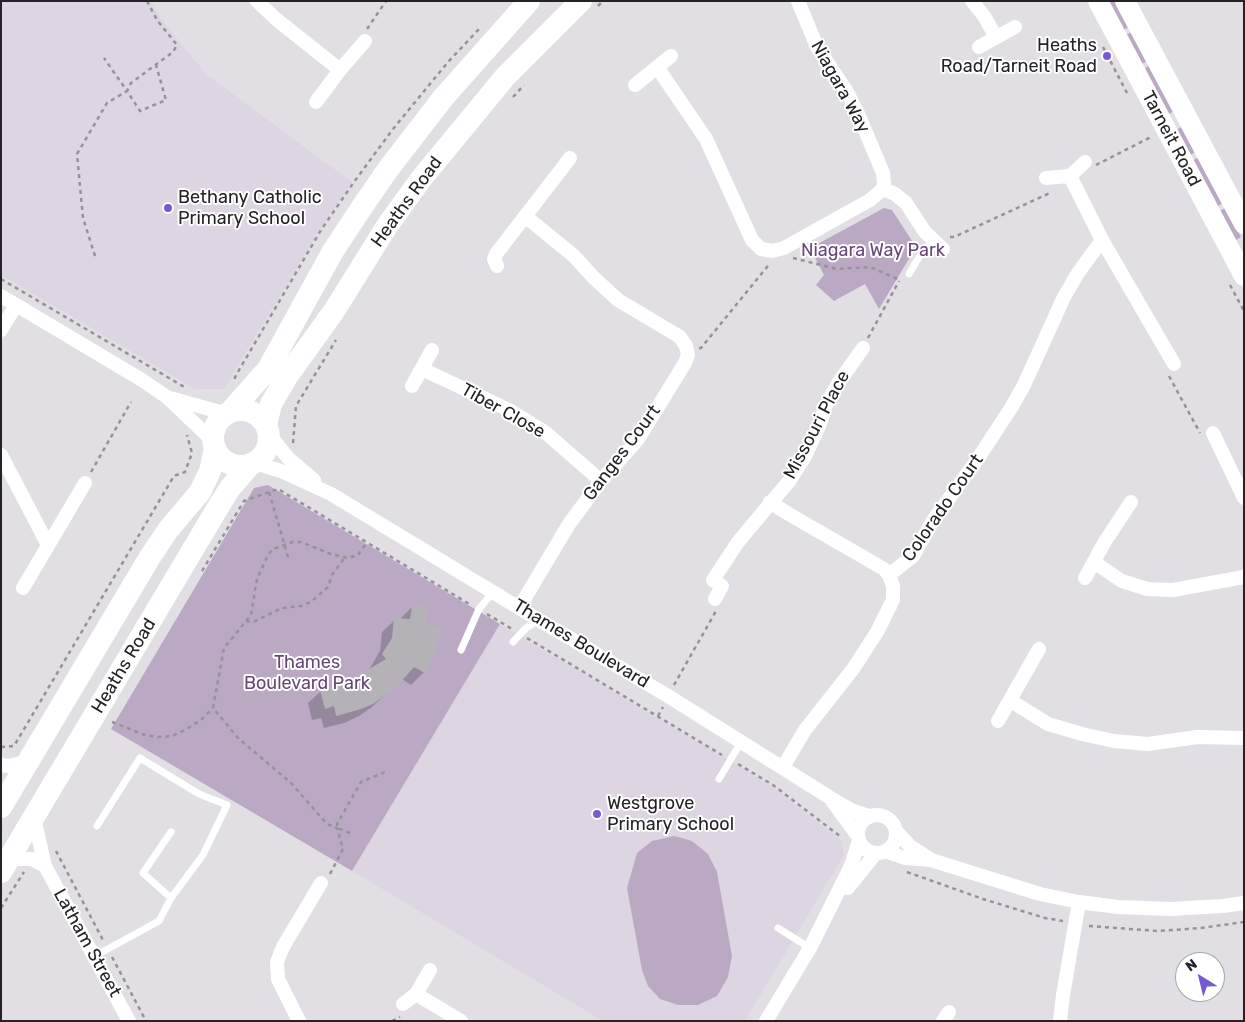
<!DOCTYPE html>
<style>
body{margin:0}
#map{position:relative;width:1245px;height:1022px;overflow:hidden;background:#e2dfe4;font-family:Rubik,sans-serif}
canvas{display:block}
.frame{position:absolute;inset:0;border:2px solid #242224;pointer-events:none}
.north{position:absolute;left:1175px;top:952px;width:50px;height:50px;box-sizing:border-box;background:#fff;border:1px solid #a7a7a7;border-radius:50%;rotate:324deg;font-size:14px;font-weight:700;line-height:20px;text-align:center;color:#242224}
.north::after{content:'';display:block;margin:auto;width:18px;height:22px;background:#765ad4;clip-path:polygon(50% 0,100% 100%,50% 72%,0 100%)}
</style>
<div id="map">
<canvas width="1245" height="1022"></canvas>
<div class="frame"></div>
<div class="north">N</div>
</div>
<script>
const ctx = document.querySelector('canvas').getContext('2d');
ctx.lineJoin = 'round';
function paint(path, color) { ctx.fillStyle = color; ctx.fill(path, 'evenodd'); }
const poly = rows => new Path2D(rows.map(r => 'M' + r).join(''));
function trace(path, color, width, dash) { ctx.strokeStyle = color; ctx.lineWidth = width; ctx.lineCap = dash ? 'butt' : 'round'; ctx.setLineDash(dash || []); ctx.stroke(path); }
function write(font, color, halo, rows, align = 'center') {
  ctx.font = font + ' Rubik,sans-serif'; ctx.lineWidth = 4; ctx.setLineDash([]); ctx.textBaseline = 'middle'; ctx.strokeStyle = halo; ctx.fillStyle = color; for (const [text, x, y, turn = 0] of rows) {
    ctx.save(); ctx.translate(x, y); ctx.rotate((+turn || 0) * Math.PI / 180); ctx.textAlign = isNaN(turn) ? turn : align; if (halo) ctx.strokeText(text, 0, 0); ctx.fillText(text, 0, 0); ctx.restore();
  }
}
paint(poly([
 [1,1,150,1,160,18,207,75,352,182,317,234,224,389,195,389,1,275],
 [500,624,772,786,842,841,844,855,745,1021,603,1021,352,871]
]), '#ddd5e1');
paint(poly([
 [1105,1,1116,1,1130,27,1125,29,1121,33],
 [1132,32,1148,61,1139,65,1123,36],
 [1150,65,1174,111,1166,116,1142,70],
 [1183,126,1196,152,1188,156,1174,131],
 [1199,157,1223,203,1215,208,1190,162],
 [884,208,892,210,916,247,879,309,865,284,834,301,816,285,824,275,810,248],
 [1226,208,1241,237,1233,242,1217,212],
 [268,485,500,624,352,871,111,729,254,488],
 [674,836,692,841,708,854,717,872,732,956,728,977,717,996,698,1005,678,1005,660,999,648,986,642,970,627,888,637,853,652,841]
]), '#bba9c4');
paint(poly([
 [412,607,424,672,411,685,402,679,372,707,359,716,344,723,324,728,321,718,312,720,308,703,321,691,350,682,372,669,370,668,380,651,382,632,395,620,399,620]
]), '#0003');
paint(poly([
 [412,606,425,606,426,625,441,626,437,650,425,673,414,667,399,684,387,694,373,704,358,710,336,716,334,706,325,709,320,690,349,681,386,659,382,654,392,638,394,618,410,619]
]), '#b5b2b7');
trace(poly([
 [147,1,157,20,177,45,173,52,131,83,127,91,140,111,166,100,156,65],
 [598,6,603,1],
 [367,29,386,1],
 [1103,47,1127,93],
 [513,97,524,85],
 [1096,165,1151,137],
 [950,237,954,237,1052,192],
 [95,256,83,218,77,154,107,103,127,91,104,58],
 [793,258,837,269,870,267,900,280],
 [1,279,186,388],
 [1230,285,1244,311],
 [868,338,899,281],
 [699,348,701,348,767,267,769,262],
 [1169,376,1200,433],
 [235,379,235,377,321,230,354,182,393,129,448,62,480,28],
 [293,443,296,406,336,340],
 [91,472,131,402],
 [269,492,289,560],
 [202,571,244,501,278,489,471,605],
 [487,614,512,629],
 [246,621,253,622,282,608,301,606,311,602,328,587,332,575,345,557],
 [527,638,722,755],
 [674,685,716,611],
 [658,716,663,707],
 [112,722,145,735,158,737,172,736,185,730,201,720,213,708],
 [1,747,14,746,174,476,185,472,192,453,187,435],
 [738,764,773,785,841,837],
 [350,833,337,828,337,824,361,782,385,772],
 [56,851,104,942],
 [907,872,983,899,1045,918,1063,921],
 [330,874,343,849,337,828,327,824,291,783,238,738,213,708,224,648,251,615,257,579,268,555,273,549,293,542,301,542,331,554,348,558,358,555,367,542],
 [1,908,24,872],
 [1089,926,1158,931,1201,928,1244,922],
 [112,957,146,1021],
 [392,1021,400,1017]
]), '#959397', 2.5, [4, 4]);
trace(poly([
 [909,274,919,257,933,240],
 [513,642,526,628,539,620],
 [461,650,479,609,493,592],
 [719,779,741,742],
 [171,832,143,873,171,898],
 [778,928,810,948],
 [95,956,159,921,171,898,203,855,227,805,199,794,140,758,97,826]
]), '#fff', 7);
trace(poly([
 [257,1,276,19,340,70],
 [798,1,817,47,847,92,859,116,883,173,884,183,883,189,895,194,906,203,925,232,943,249],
 [972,1,984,16,996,37],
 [979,47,1015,27],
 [657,67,706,139,752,240,761,249,772,251,784,248,870,200,883,189],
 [635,85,671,56],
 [316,102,340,70,365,41],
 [1070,176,1102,240,1174,364],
 [1046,178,1070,176,1085,162],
 [497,266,494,259,496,254,570,158],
 [1,296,142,380,167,397,214,442],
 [1,330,16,305],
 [422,369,509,410,546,433,601,481],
 [412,386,432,350],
 [170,398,227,414],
 [1213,433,1244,498],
 [269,434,288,458,314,480],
 [1,455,48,545],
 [255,463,281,471,331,494,539,620,668,696,829,797,853,811,869,816],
 [770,502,787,513,884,569,889,575],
 [1095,563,1122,581,1147,589,1173,590,1244,577],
 [1085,578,1104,543,1131,502],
 [23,588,85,483],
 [715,599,722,586,713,580,738,542,790,480,805,456,819,426,826,405,839,382,863,348],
 [519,608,569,524,601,481,638,439,685,363,688,355,686,346,680,337,618,300,593,277,574,256,525,216],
 [1011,701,1048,724,1082,734,1114,741,1148,744,1197,737,1244,738],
 [998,721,1039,649],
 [1,765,8,766,29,761],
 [783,767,805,730,853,669,877,632,893,600,893,586,889,575,913,556,934,519,977,460,1011,408,1024,385,1064,297,1078,273,1102,240],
 [833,802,857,835],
 '858 834a19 19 0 1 1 38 0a19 19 0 1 1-38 0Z',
 [34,818,45,866,129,1021],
 [896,831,910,846,930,859],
 [885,851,905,858,931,860,1040,894,1079,902,1118,907,1170,909,1223,906,1244,903],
 [9,859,32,859,45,866],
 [848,888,876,853],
 [416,994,461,1021],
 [403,1004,416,994,430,970],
 [299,1021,278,979,277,962,283,947,321,883],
 [766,1021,810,948,851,866,859,841],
 [943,1021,949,1012],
 [1060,1021,1063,995,1079,902]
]), '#fff', 14);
trace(poly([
 [1098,1,1244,276],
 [1125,1,1244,224]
]), '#fff', 20);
trace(poly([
 '213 438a28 28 0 1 1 56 0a28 28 0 1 1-56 0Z',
 [230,412,268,369,333,251,364,204,389,168,443,98,529,1],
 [266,425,271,404,288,375,334,311,387,226,421,179,505,77,581,1],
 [1,807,150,557,168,530,200,492,210,471,215,448],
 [1,872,220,504,230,488,251,464]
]), '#fff', 22);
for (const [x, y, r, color] of [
 [1107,56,5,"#765ad4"],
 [168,208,5,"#765ad4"],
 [597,814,5,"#765ad4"]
]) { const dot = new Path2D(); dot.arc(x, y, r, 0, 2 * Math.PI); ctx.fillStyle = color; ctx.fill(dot); trace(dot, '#fff', 2); }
write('18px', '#242224', '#fff', [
 ["Heaths",1097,46,"right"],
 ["Road/Tarneit Road",1097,67,"right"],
 ["Bethany Catholic",178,198],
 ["Primary School",178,219],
 ["Westgrove",607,804],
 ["Primary School",607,825]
], 'left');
write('18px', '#242224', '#fff', [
 ["Niagara Way",840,87,61],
 ["Tarneit Road",1171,139,62],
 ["Heaths Road",407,202,-54],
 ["Tiber Close",503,411,29],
 ["Missouri Place",817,425,-62],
 ["Ganges Court",622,453,-53],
 ["Colorado Court",943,508,-55],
 ["Thames Boulevard",581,644,31],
 ["Heaths Road",124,666,-59],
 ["Latham Street",87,943,61]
]);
write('18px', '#674676', '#fff', [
 ["Niagara Way Park",873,251],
 ["Thames",307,663],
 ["Boulevard Park",307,684]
]);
</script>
